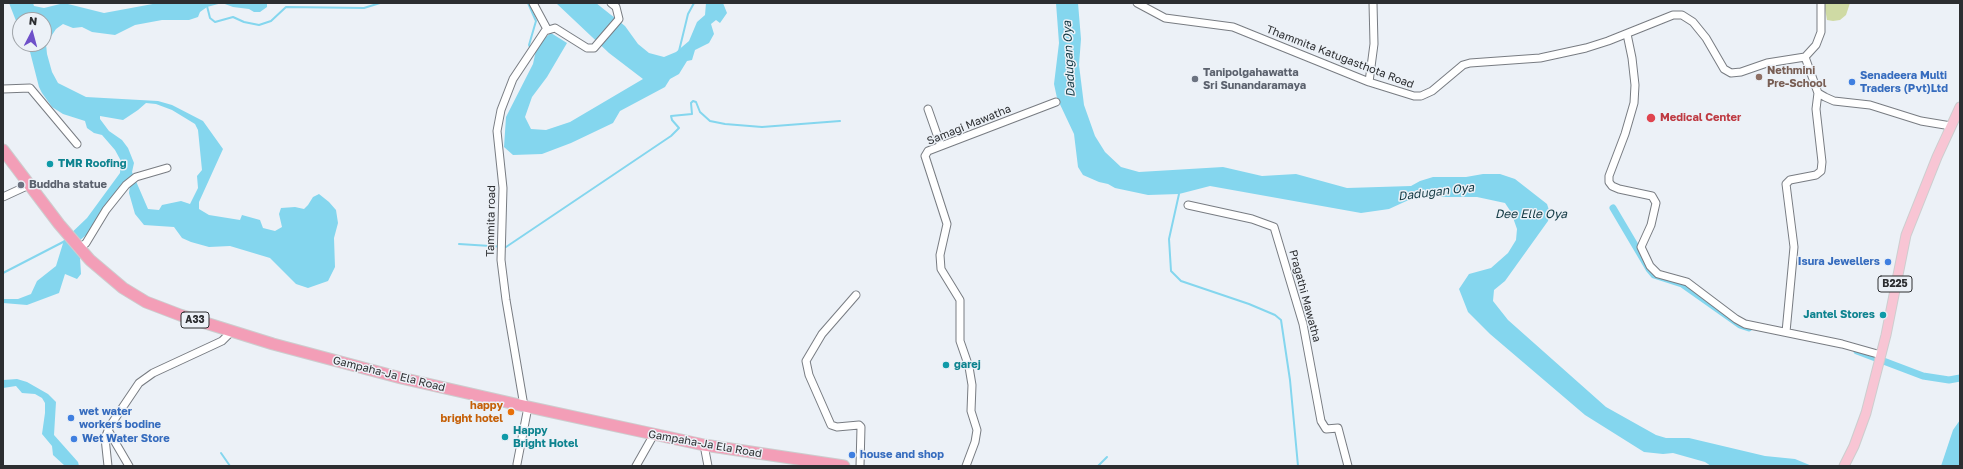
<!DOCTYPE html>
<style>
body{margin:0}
#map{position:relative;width:1963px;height:469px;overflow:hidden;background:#ecf1f7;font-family:"Golos Text",sans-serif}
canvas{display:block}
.frame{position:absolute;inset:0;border:4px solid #2c2e31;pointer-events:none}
.north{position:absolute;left:12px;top:12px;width:40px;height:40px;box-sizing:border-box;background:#ecf1f7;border:1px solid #9fa3a8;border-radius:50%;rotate:6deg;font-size:11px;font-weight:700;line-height:16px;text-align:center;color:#2c2e31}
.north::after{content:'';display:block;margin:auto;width:14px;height:18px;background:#6e50c9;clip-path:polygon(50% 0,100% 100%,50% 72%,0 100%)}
</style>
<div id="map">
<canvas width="1963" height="469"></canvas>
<div class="frame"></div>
<div class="north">N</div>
</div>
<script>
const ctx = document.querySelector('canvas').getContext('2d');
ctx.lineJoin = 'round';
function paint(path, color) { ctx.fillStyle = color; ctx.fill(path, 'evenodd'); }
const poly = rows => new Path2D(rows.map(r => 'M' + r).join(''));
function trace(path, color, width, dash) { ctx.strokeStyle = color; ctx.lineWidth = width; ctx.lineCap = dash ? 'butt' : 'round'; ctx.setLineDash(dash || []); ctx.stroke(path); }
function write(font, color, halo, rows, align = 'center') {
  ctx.font = font + ' "Golos Text",sans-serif'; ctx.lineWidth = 3; ctx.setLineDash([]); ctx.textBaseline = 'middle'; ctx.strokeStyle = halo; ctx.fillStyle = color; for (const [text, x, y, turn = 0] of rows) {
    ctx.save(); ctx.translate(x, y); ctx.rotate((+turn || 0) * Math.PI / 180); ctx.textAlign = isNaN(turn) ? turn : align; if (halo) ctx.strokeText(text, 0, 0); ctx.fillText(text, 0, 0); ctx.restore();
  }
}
paint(poly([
 [1824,3,1850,3,1846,15,1840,20,1833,21,1827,20]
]), '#cfdaa4');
paint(poly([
 [9,3,33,3,34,6,44,8,64,3,104,13,158,3,267,3,267,7,260,12,254,12,249,9,233,7,222,3,207,7,200,12,198,17,189,20,162,20,135,25,115,35,92,32,82,27,73,28,63,24,56,29,46,44,47,54,52,72,58,83,86,97,158,101,172,105,203,121,223,149,199,202,199,209,209,215,240,220,242,215,260,220,263,228,275,231,282,227,279,214,281,208,295,207,304,209,308,205,313,197,319,194,329,202,336,210,338,223,334,238,335,267,328,281,308,288,296,284,270,258,230,246,209,247,191,242,182,238,174,227,144,225,135,214,129,193,130,185,126,181,105,207,91,231,79,241,81,274,77,279,65,274,59,293,27,305,3,303,3,299,18,299,31,294,37,281,56,266,64,240,87,218,120,173,121,161,115,150,102,135,94,133,87,128,85,121,63,114,52,107,42,93,39,87,28,44,44,44,44,20,20,20,20,31],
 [146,103,156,104,172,110,195,124,198,130,202,170,197,176,198,188,190,204,181,201,162,205,159,210,148,209,132,172,134,163,128,148,122,140,109,131,100,119,100,116,123,120,138,110],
 [556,3,596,3,625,26,638,44,649,53,664,57,676,52,689,41,697,22,705,15,706,3,723,3,727,13,720,23,716,20,711,24,714,34,709,43,695,50,692,60,687,61,679,74,670,79,665,87,620,111,613,123,571,143,542,154,513,155,504,147,506,117,533,64,536,50,547,36,551,33,567,43,547,77,532,97,525,117,531,129,546,130,570,122,643,79,609,53],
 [1056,3,1078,3,1081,39,1079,65,1084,105,1095,136,1105,152,1121,167,1139,172,1223,167,1262,176,1296,174,1347,188,1411,186,1420,181,1433,177,1466,177,1483,174,1500,174,1515,179,1547,204,1550,213,1548,221,1505,281,1494,290,1493,301,1508,320,1606,407,1656,435,1666,438,1689,438,1765,456,1795,459,1812,466,1711,466,1705,462,1673,453,1663,454,1644,452,1585,415,1490,334,1468,312,1459,289,1469,274,1491,268,1508,253,1516,240,1517,229,1511,212,1505,203,1477,197,1433,197,1413,198,1389,209,1361,213,1210,186,1179,194,1148,195,1115,188,1108,184,1099,182,1083,175,1078,167,1074,134,1057,98,1054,84,1059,43],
 [17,379,27,382,48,394,56,402,54,435,78,462,79,466,65,466,53,455,52,446,42,434,45,413,45,403,42,398,35,394,22,393,16,386,3,388,3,380],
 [1960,420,1960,466,1941,466,1953,430]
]), '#84d6ee');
trace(poly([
 [528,3,536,21,529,45,531,50],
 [207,6,210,18,215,22,233,17,244,22,259,25,271,21,286,7,364,8,380,3],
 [679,51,688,14,694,3],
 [1179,194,1169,239,1171,271,1181,281,1249,304,1275,315,1281,320,1290,380,1298,466],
 [459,244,506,247,671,136,679,128,672,120,671,116,692,114,691,103,693,101,696,102,700,112,710,121,725,124,762,127,840,121],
 [3,273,65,241],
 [221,453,230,466],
 [1098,466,1107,457]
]), '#84d6ee', 2);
trace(poly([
 [1613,208,1649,269,1654,275,1682,284,1740,325,1749,328],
 [1857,351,1923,376,1949,380,1960,378]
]), '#84d6ee', 7);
const minor = poly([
 [533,3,547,29],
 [1137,3,1165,18,1233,27,1369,82,1414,96,1421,96,1432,91,1463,65,1470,63,1540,58,1586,48,1608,41,1673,15,1682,15,1693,22,1706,38,1724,69,1731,73,1741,72,1767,63,1805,57],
 [1627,34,1632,58,1635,85,1634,103,1625,134,1609,176,1609,182,1612,186,1619,189,1652,196,1656,203,1651,225,1641,247,1650,266,1658,274,1687,282,1736,319,1745,324,1842,344,1881,355],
 [1805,57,1818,93,1825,97,1834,101,1870,105,1921,121,1951,126],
 [1805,57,1816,45,1821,32,1821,3],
 [1369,82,1374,44,1373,3],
 [3,89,30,88,77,144],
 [928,109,941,146],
 [3,197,29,185],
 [1188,205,1252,219,1274,227,1303,324,1321,421,1326,429,1338,428,1348,466],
 [80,248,86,243,106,210,126,185,136,177,167,168],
 [856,295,822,334,806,361,809,375,831,425,837,427,859,425,861,427,860,466],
 [1786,332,1794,247,1786,184,1790,180,1816,175,1821,171,1822,162,1816,109,1818,93],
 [524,406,506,300,501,260,503,188,497,131,501,110,513,79,545,31,555,28,587,48,594,48,619,19,616,7,611,3],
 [108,430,129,466],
 [704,445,708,466],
 [517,464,528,407],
 [108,466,105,438,110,426,139,383,153,373,222,341,232,331],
 [636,466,653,436],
 [966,466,975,442,977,430,971,411,972,385,969,367,960,341,960,300,941,269,940,255,947,224,925,156,928,151,941,146,1056,102]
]);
const major = poly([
 [1844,466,1854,446,1866,413,1886,335,1906,235,1937,157,1960,107]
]);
const highway = poly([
 [3,150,59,224,90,260,123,288,146,302,180,315,273,344,401,378,524,406,704,445,844,466]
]);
trace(minor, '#787c82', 9);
trace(major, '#cccdce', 11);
trace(highway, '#cccdce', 13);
trace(minor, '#fff', 7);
trace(major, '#f8c5d4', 9);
trace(highway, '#f39eb7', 11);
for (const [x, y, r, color] of [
 [1759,77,4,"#8d6e63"],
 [1195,79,4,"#6b7280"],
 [1852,82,4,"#3f7fe0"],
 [1651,118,5,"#e0444e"],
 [50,164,4,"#0f9aa8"],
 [21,185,4,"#6b7280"],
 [1888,262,4,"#3f7fe0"],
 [1883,315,4,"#0f9aa8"],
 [946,365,4,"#0f9aa8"],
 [511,412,4,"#e8710a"],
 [71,418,4,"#3f7fe0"],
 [505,437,4,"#0f9aa8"],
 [74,439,4,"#3f7fe0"],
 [852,455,4,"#3f7fe0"]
]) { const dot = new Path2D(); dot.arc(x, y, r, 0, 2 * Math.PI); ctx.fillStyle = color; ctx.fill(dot); trace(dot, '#ecf1f7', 1.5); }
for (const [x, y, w] of [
 [1895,284,34],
 [195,320,28]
]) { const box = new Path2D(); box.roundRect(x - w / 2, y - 8, w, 16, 3); ctx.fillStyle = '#ecf1f7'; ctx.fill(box); trace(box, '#2c2e31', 1); }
write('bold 10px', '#2c2e31', null, [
 ["B225",1895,284],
 ["A33",195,320]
]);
write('11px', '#2c2e31', '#ecf1f7', [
 ["Thammita Katugasthota Road",1340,57,21],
 ["Samagi Mawatha",969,125,-22],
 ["Tammita road",491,221,-89],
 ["Pragathi Mawatha",1305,296,75],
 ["Gampaha-Ja Ela Road",389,374,14],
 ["Gampaha-Ja Ela Road",705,444,10]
]);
write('bold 11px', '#785e54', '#ecf1f7', [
 ["Nethmini",1767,71],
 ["Pre-School",1767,84]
], 'left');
write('bold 11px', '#5b616d', '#ecf1f7', [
 ["Tanipolgahawatta",1203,73],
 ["Sri Sunandaramaya",1203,86],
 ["Buddha statue",29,185]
], 'left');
write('bold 11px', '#366cbe', '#ecf1f7', [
 ["Senadeera Multi",1860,76],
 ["Traders (Pvt)Ltd",1860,89],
 ["Isura Jewellers",1880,262,"right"],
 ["wet water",79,412],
 ["workers bodine",79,425],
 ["Wet Water Store",82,439],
 ["house and shop",860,455]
], 'left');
write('bold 11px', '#be3a42', '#ecf1f7', [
 ["Medical Center",1660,118]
], 'left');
write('bold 11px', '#0d838f', '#ecf1f7', [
 ["TMR Roofing",58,164],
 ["Jantel Stores",1875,315,"right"],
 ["garej",954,365],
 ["Happy",513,431],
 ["Bright Hotel",513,444]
], 'left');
write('bold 11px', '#c56008', '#ecf1f7', [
 ["happy",503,406],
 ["bright hotel",503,419]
], 'right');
write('italic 12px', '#133a44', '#ecf1f7', [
 ["Dadugan Oya",1069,59,-93],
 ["Dadugan Oya",1436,192,-7],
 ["Dee Elle Oya",1531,214]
]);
</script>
